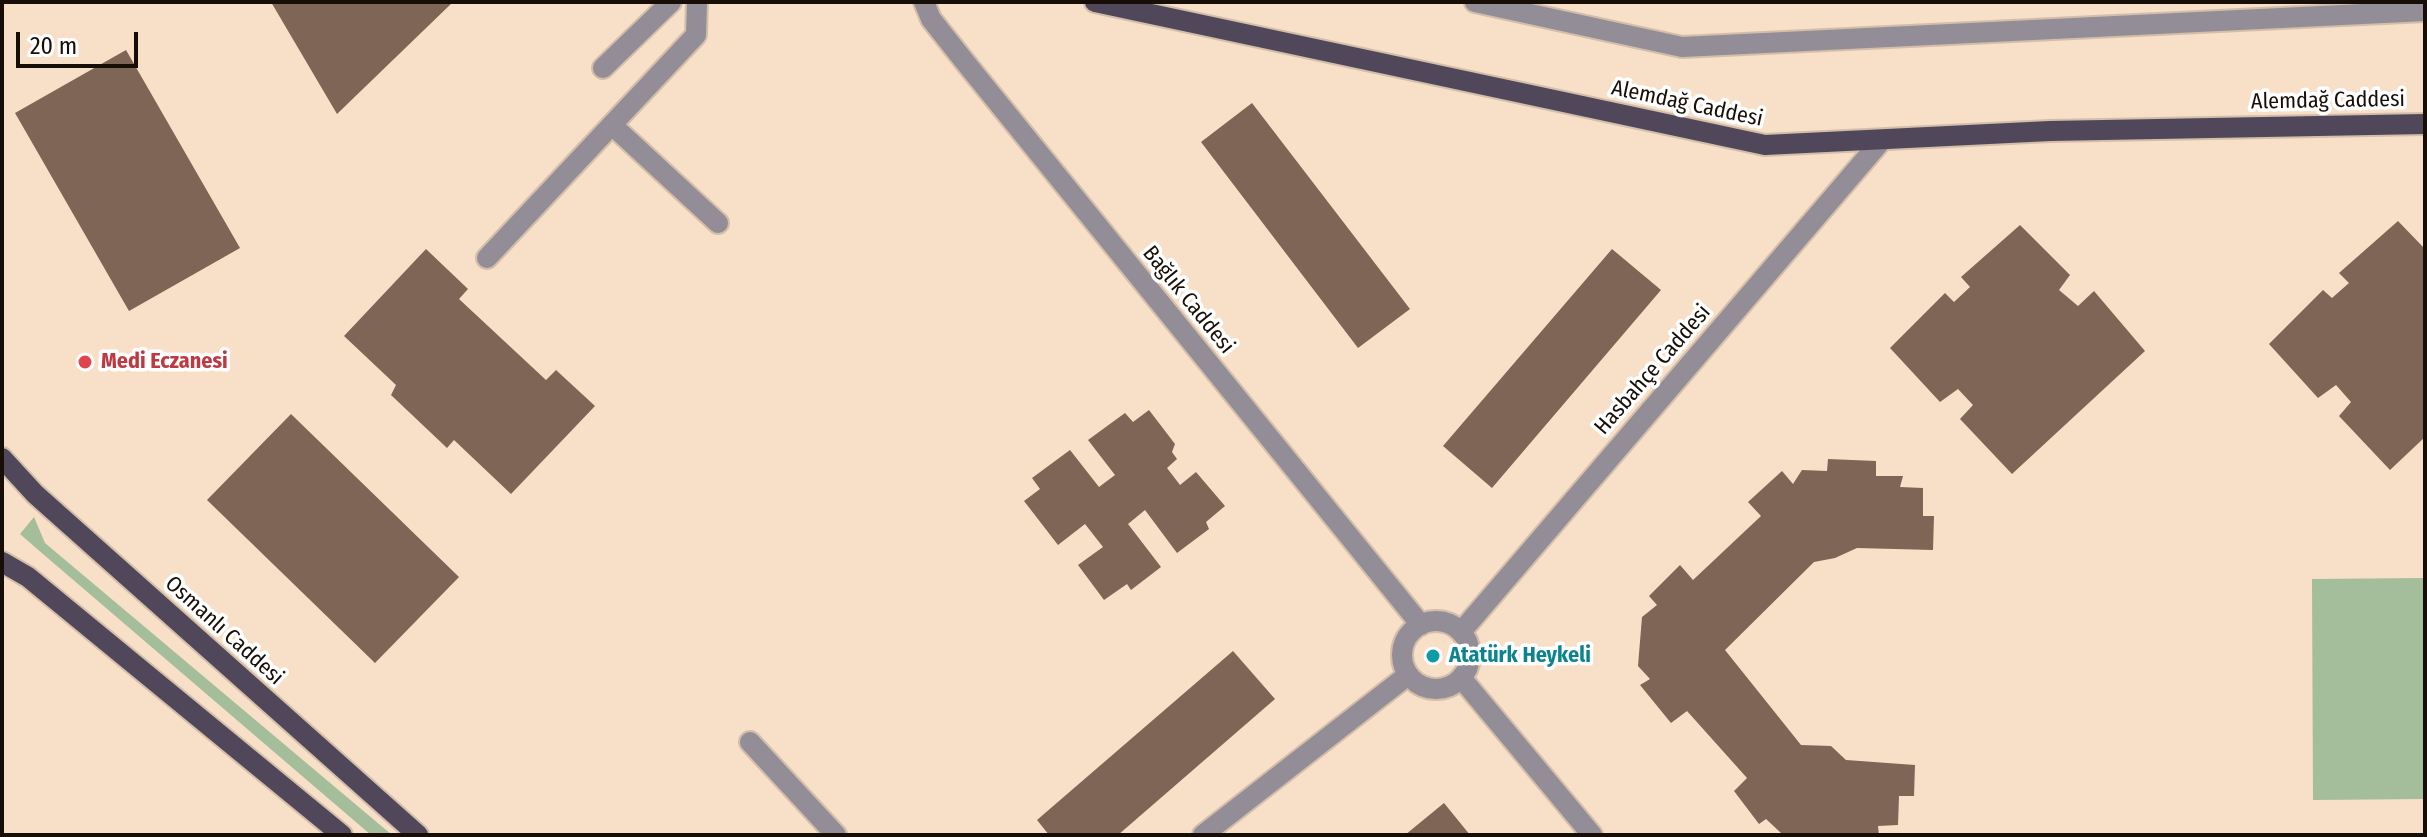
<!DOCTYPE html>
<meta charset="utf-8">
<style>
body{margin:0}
#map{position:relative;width:2427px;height:837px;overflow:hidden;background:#f7dfc8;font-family:"Fira Sans Condensed",sans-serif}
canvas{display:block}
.frame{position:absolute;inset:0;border:4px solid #170f07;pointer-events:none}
.scale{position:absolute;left:16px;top:32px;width:122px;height:36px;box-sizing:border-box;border:4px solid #170f07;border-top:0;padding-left:10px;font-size:24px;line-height:28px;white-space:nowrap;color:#170f07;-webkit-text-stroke:6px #fff;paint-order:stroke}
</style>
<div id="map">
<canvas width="2427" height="837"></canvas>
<div class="frame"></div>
<div class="scale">20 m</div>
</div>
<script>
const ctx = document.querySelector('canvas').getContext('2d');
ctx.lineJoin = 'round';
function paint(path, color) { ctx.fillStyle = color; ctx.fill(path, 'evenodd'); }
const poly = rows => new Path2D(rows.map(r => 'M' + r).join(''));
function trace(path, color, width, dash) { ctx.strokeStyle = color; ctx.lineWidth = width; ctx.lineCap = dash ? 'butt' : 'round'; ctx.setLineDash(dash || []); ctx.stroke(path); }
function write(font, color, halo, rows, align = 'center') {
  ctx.font = font + ' "Fira Sans Condensed",sans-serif'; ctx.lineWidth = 7; ctx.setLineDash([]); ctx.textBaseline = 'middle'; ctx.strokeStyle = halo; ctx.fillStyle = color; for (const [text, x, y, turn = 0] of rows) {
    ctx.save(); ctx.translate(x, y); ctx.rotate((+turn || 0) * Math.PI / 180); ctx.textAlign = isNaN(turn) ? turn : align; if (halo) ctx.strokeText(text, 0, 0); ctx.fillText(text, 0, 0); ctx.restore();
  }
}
paint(poly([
 [34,517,45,543,392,835,371,835,43,554,20,534],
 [2425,578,2425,799,2313,800,2312,579]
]), '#a4bd9a');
paint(poly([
 [271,2,453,2,337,114],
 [126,50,240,248,129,311,15,113],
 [1252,103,1410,309,1358,348,1201,142],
 [2398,221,2425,249,2425,437,2390,470,2339,416,2351,402,2336,385,2318,398,2269,344,2323,290,2332,298,2349,283,2339,273],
 [2020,225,2070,275,2059,290,2078,306,2094,291,2145,351,2012,474,1960,419,1973,405,1958,389,1940,402,1890,348,1945,293,1954,302,1970,287,1961,277],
 [426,249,468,289,459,299,546,380,556,370,595,406,511,494,454,440,447,448,391,395,396,385,344,336],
 [1612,249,1661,290,1492,488,1443,446],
 [1149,410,1175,444,1172,452,1177,459,1167,468,1180,485,1196,472,1225,506,1206,522,1209,529,1177,553,1145,510,1128,524,1161,567,1131,590,1127,584,1104,600,1078,565,1103,547,1085,524,1058,545,1024,501,1040,489,1032,478,1070,450,1099,487,1115,475,1088,440,1125,413,1133,422],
 [291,414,459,577,375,663,207,500],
 [1828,459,1876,461,1876,476,1903,476,1900,487,1923,488,1923,516,1934,516,1933,550,1857,548,1835,558,1814,562,1725,650,1801,745,1831,746,1846,760,1915,765,1914,796,1899,796,1898,825,1878,826,1879,835,1781,833,1766,819,1759,824,1734,791,1747,778,1687,711,1671,723,1640,685,1650,679,1638,666,1642,617,1657,605,1649,596,1680,565,1693,580,1761,516,1748,502,1782,471,1793,484,1802,470,1827,471],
 [1233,651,1275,699,1118,835,1049,835,1037,820],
 [1444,803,1470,835,1405,835]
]), '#7e6555');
const minor = poly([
 [924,2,931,19,965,62,1421,625],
 [1475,2,1682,47,2425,11],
 [603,68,671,2],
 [612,125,718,223],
 [487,258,696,35,697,2],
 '1402 655a34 34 0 1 1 68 0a34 34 0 1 1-68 0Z',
 [1461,632,1882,140],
 [1462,679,1592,835],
 [750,742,836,835],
 [1203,835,1408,675]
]);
const major = poly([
 [1095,2,1765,145,2050,131,2425,124],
 [2,458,35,494,418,835],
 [2,562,28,577,342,835]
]);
trace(minor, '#d3bea9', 24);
trace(major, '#d3bea9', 24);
trace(minor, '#938d98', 20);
trace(major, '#51475a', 20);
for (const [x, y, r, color] of [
 [85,362,8,"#e0444e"],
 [1433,656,8,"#0f9aa8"]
]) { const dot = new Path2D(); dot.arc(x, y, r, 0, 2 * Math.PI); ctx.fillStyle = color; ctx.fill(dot); trace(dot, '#fff', 3); }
write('22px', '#170f07', '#fff', [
 ["Alemdağ Caddesi",2328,101,-1],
 ["Alemdağ Caddesi",1687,104,12],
 ["Bağlık Caddesi",1188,300,51],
 ["Hasbahçe Caddesi",1653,370,-49],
 ["Osmanlı Caddesi",224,631,42]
]);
write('bold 22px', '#be3a42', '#fff', [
 ["Medi Eczanesi",101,362]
], 'left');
write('bold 22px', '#0d838f', '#fff', [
 ["Atatürk Heykeli",1449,656]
], 'left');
</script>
